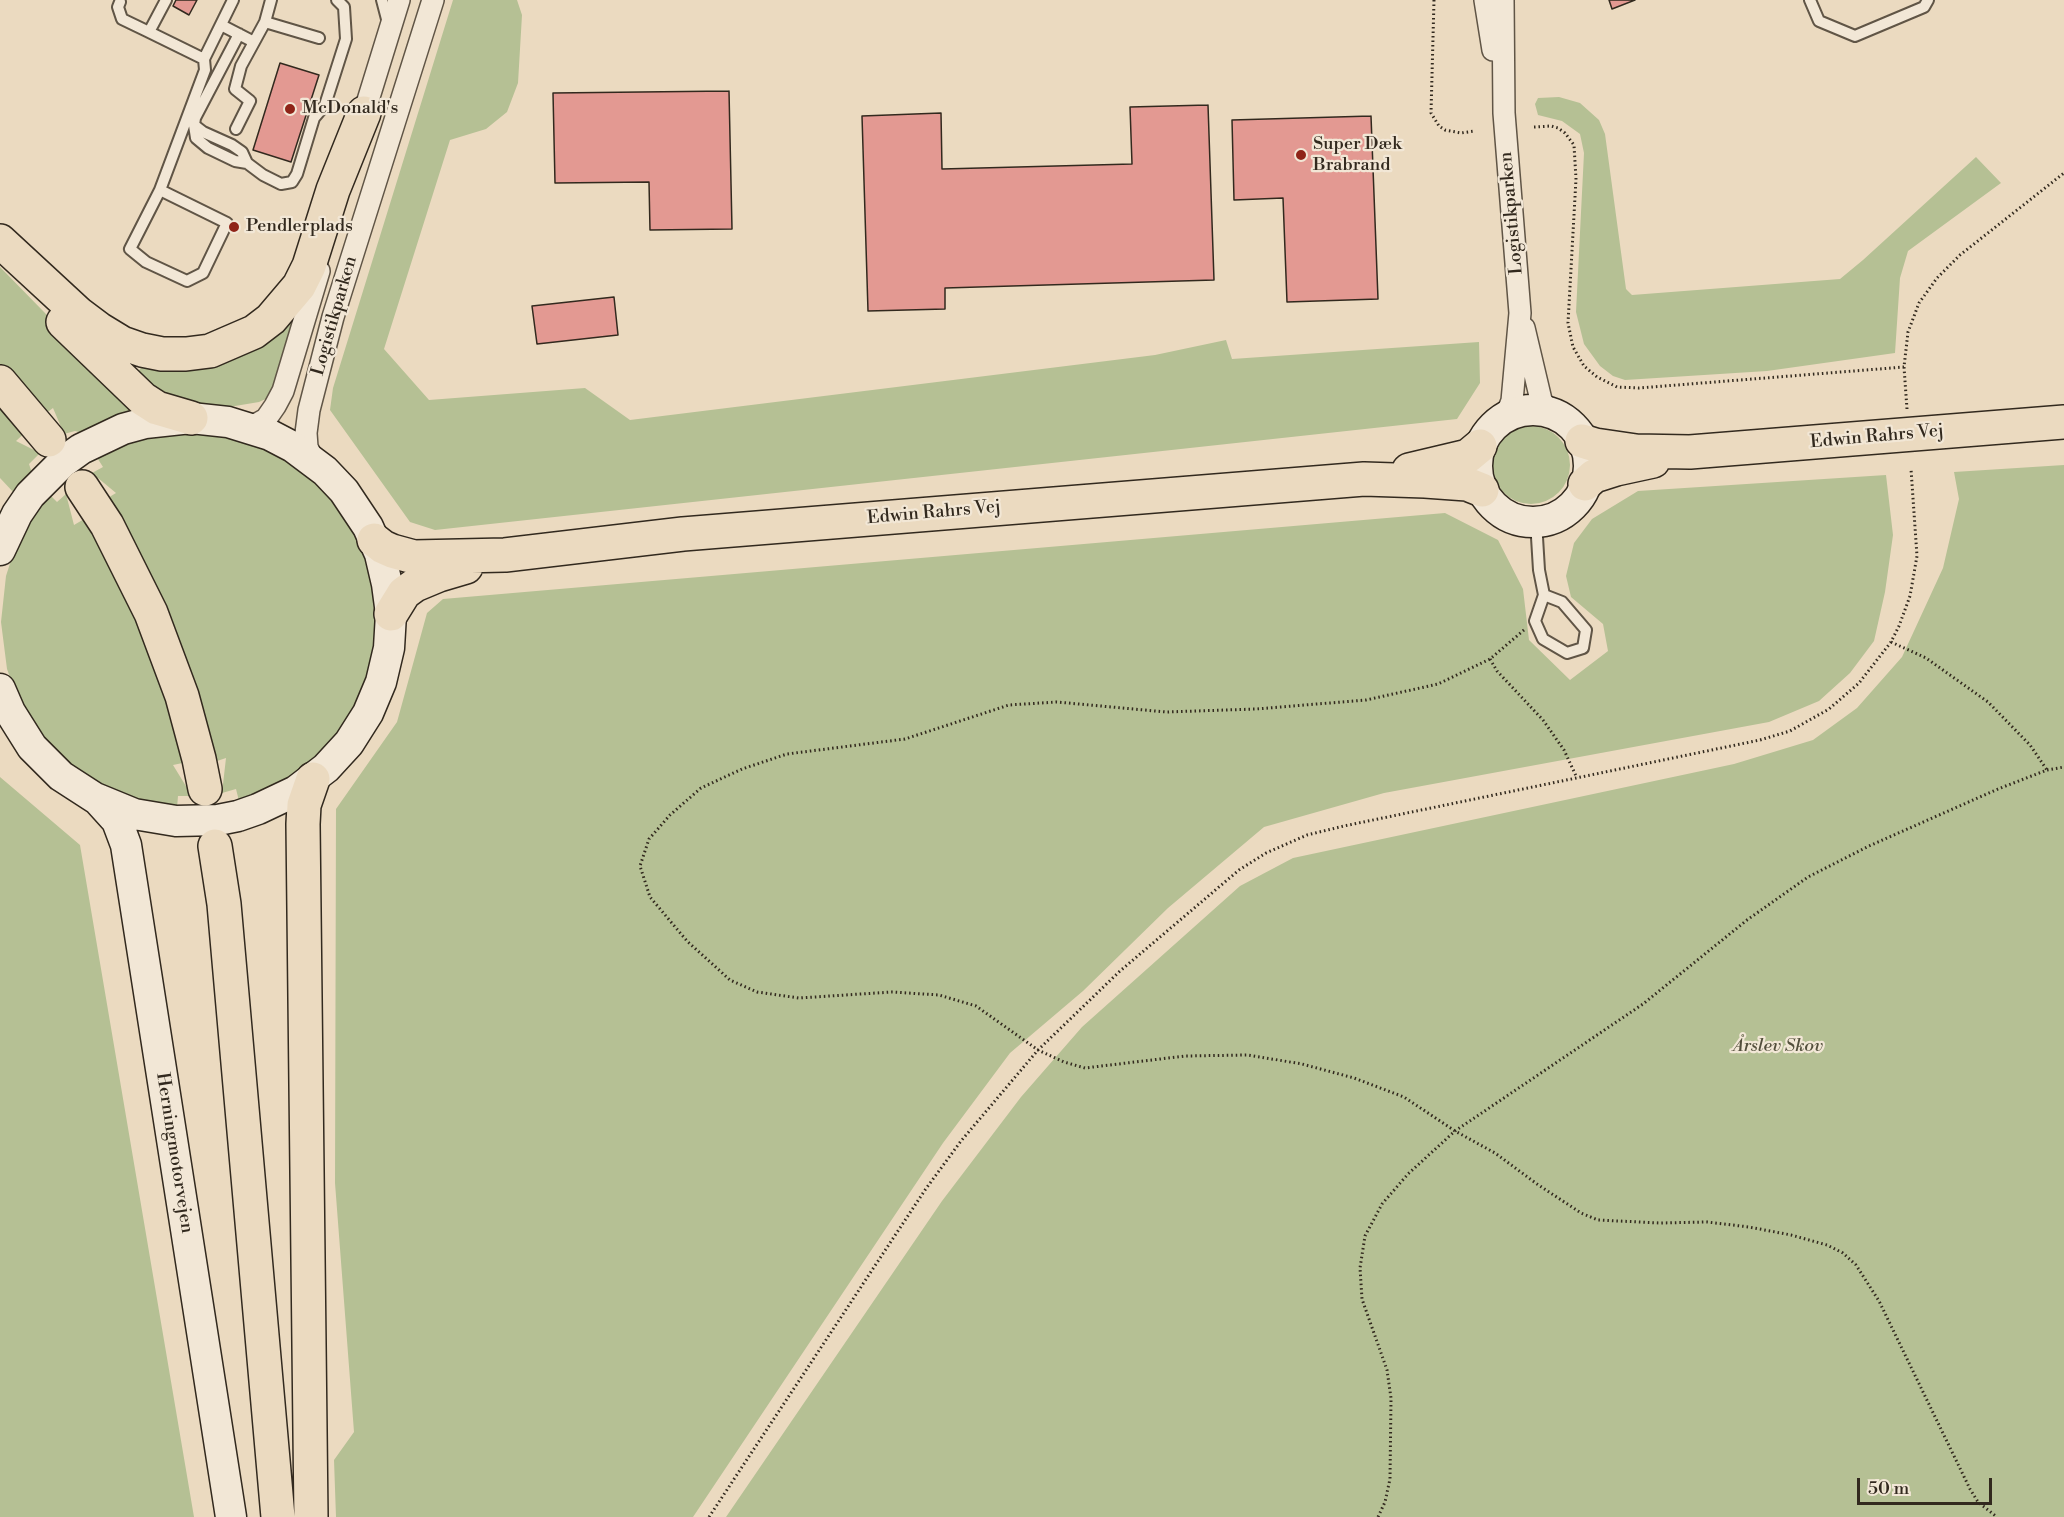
<!DOCTYPE html>
<meta charset="utf-8">
<style>
body{margin:0}
#map{position:relative;width:2064px;height:1517px;overflow:hidden;background:#ebdac0;font-family:"Libre Bodoni",serif}
canvas{display:block}
.scale{position:absolute;left:1857px;top:1478px;width:135px;height:27px;box-sizing:border-box;border:3px solid #32291e;border-top:0;padding-left:8px;font-size:18px;line-height:21px;white-space:nowrap;color:#32291e;-webkit-text-stroke:4px #f2e7d6;paint-order:stroke}
</style>
<div id="map">
<canvas width="2064" height="1517"></canvas>
<div class="scale">50 m</div>
</div>
<script>
const ctx = document.querySelector('canvas').getContext('2d');
ctx.lineJoin = 'round';
function paint(path, color) { ctx.fillStyle = color; ctx.fill(path, 'evenodd'); }
const poly = rows => new Path2D(rows.map(r => 'M' + r).join(''));
function trace(path, color, width, dash) { ctx.strokeStyle = color; ctx.lineWidth = width; ctx.lineCap = dash ? 'butt' : 'round'; ctx.setLineDash(dash || []); ctx.stroke(path); }
function write(font, color, halo, rows, align = 'center') {
  ctx.font = font + ' "Libre Bodoni",serif'; ctx.lineWidth = 4.5; ctx.setLineDash([]); ctx.textBaseline = 'middle'; ctx.strokeStyle = halo; ctx.fillStyle = color; for (const [text, x, y, turn = 0] of rows) {
    ctx.save(); ctx.translate(x, y); ctx.rotate((+turn || 0) * Math.PI / 180); ctx.textAlign = isNaN(turn) ? turn : align; if (halo) ctx.strokeText(text, 0, 0); ctx.fillText(text, 0, 0); ctx.restore();
  }
}
paint(poly([
 [453,0,517,0,522,15,518,83,507,112,486,129,450,140,384,349,429,400,585,388,630,420,1155,355,1226,340,1232,359,1479,342,1480,383,1457,419,435,530,410,522,330,410,333,388],
 [1559,97,1580,103,1599,120,1605,134,1626,289,1632,295,1840,279,1863,260,1976,157,2001,183,1908,251,1900,278,1895,353,1767,371,1625,380,1613,376,1600,366,1584,344,1576,312,1584,153,1580,134,1562,121,1538,115,1535,104,1538,98],
 [0,267,133,403,133,411,83,433,75,431,64,434,53,408,45,414,0,364],
 [290,322,293,324,278,383,268,398,259,402,229,407,172,403,136,373,147,362],
 [0,391,32,426,16,441,40,453,29,464,32,473,15,494,0,478],
 '1492 465a39 39 0 1 1 78 0a39 39 0 1 1-78 0Z',
 [183,432,228,436,271,451,310,476,341,509,363,549,375,592,376,638,367,682,347,723,317,758,281,784,239,801,236,789,222,793,226,758,214,762,106,499,116,493,92,473,103,467,96,456,138,439],
 [2064,465,2064,1517,726,1517,942,1201,1021,1097,1082,1027,1240,886,1293,858,1734,764,1813,740,1857,708,1902,657,1943,568,1959,499,1954,472],
 [1886,475,1893,535,1885,592,1874,641,1850,673,1819,701,1769,722,1384,793,1264,827,1168,908,1083,991,1010,1053,943,1143,693,1517,336,1517,334,1460,354,1432,335,1183,336,809,397,722,427,613,443,599,1445,513,1498,540,1523,589,1529,640,1570,680,1608,651,1603,624,1571,597,1566,576,1574,543,1592,519,1638,491],
 [49,494,57,502,66,494,74,525,91,515,107,541,192,761,173,765,192,796,178,796,177,808,153,805,109,790,70,765,37,731,15,691,7,669,1,622,6,576,13,554,34,513],
 [0,777,80,845,194,1517,0,1517]
]), '#b5c094');
const building = poly([
 [176,0,197,0,189,15,173,6,176,0],
 [1609,0,1635,0,1612,9,1609,0],
 [280,63,319,75,291,162,253,150,280,63],
 [729,91,732,229,650,230,649,182,555,183,553,93,729,91],
 [1208,105,1214,280,945,288,945,309,868,311,862,116,941,113,942,169,1132,164,1130,107,1208,105],
 [1371,116,1378,299,1287,302,1283,198,1234,200,1232,120,1371,116],
 [614,297,618,335,537,344,532,306,614,297]
]);
paint(building, '#e39992');
trace(building, '#32291e', 1.5);
const lane = poly([
 [166,0,149,32,204,59,233,0],
 [382,0,388,23],
 [1810,0,1819,21,1855,36,1924,7,1928,0],
 [120,2,118,7,122,19,149,32],
 [265,22,319,38],
 [221,25,254,42],
 [239,34,195,118,194,125,196,138,208,148,235,161,247,163,263,175,281,184,292,182,297,174,314,118,325,105,346,39,344,7,337,0],
 [194,125,203,132,232,145,242,152,247,163],
 [236,129,250,101,235,89,241,66,265,22,271,0],
 [160,190,227,223,203,273,187,281,146,262,130,249,160,190,205,70,204,59],
 [1536,521,1539,570,1544,595,1535,621,1543,639,1567,653,1583,648,1586,630,1562,602,1544,595]
]);
const street = poly([
 [1485,0,1493,50],
 [1503,0,1504,113,1520,313,1512,401,1506,416],
 [361,123,399,0],
 [1524,328,1541,400,1549,413],
 [246,427,257,424,266,419,275,406,283,391,319,271],
 [314,462,307,447,306,433,309,410,333,317,433,0]
]);
const secondary = poly([
 '1477 466a56 56 0 1 1 112 0a56 56 0 1 1-112 0Z',
 [0,550,17,514,30,495,63,462,81,449,123,429,145,423,191,418,228,422,270,435,293,447,325,471,344,491,368,527,380,554,387,584,391,614,389,648,381,682,368,713,349,743,326,768,296,791,258,809,238,816,218,820,176,821,134,814,95,798,61,776,32,747,10,712,0,689],
 [98,800,117,821,126,845,231,1517]
]);
const highway = poly([
 [0,241,79,314,99,329,122,343,142,350,162,354,186,354,210,351,254,332,271,319,299,286,309,266,333,190,364,113],
 [63,322,143,399,157,408,191,418],
 [0,382,49,440],
 [1582,441,1595,445,1636,451,1690,452,2064,422],
 [1409,470,1468,456,1480,446],
 [1585,484,1594,476,1616,469,1653,461],
 [82,487,107,525,151,613,182,696,199,759,205,789],
 [374,540,383,547,392,551,414,557,505,555,683,534,1364,479,1425,481,1467,484,1482,490],
 [391,614,404,593,415,585,439,575,466,567],
 [215,846,224,904,278,1517],
 [311,1517,303,824,304,805,313,779]
]);
trace(lane, '#605546', 14);
trace(street, '#605546', 24);
trace(secondary, '#32291e', 33);
trace(highway, '#32291e', 36);
trace(poly([
 [1434,0,1431,113,1439,126,1445,130,1461,133,1475,131],
 [1534,127,1551,126,1558,128,1565,133,1574,145,1576,179,1568,323,1573,347,1584,366,1597,377,1617,387,1639,388,1904,367],
 [1907,409,1904,367,1908,332,1919,303,1937,278,1960,255,2064,173],
 [1524,630,1490,659,1438,684,1366,700,1256,709,1166,712,1057,702,1009,705,905,739,787,754,742,769,701,788,670,815,649,839,640,866,650,897,687,941,730,980,757,992,799,998,892,992,939,995,976,1006,1038,1050,1064,1062,1085,1068,1185,1056,1248,1055,1302,1064,1354,1078,1404,1097,1455,1131,1495,1153,1537,1184,1581,1213,1598,1220,1660,1223,1707,1222,1749,1227,1791,1235,1827,1245,1843,1253,1856,1265,1879,1301,1970,1489,1978,1502,1997,1517],
 [1891,642,1926,658,1988,702,2030,745,2047,770],
 [1490,659,1497,671,1543,720,1564,750,1577,778],
 [709,1517,925,1190,961,1141,1038,1050,1120,971,1239,870,1266,853,1307,835,1344,826,1760,740,1790,731,1829,709,1859,683,1891,642,1899,626,1910,596,1917,556,1911,469],
 [1378,1517,1385,1502,1390,1479,1391,1398,1387,1370,1362,1299,1360,1268,1365,1236,1382,1204,1408,1174,1455,1131,1643,1004,1747,920,1808,877,1869,846,1998,789,2047,770,2064,767]
]), '#32291e', 3, [1.5, 3]);
trace(lane, '#f2e7d6', 10);
trace(street, '#f2e7d6', 21);
trace(secondary, '#f2e7d6', 30);
trace(highway, '#ebdac0', 33);
for (const [x, y, r, color] of [
 [290,109,6,"#8f2418"],
 [1301,155,6,"#8f2418"],
 [234,227,6,"#8f2418"]
]) { const dot = new Path2D(); dot.arc(x, y, r, 0, 2 * Math.PI); ctx.fillStyle = color; ctx.fill(dot); trace(dot, '#f2e7d6', 2); }
write('18px', '#32291e', '#f2e7d6', [
 ["McDonald's",302,109],
 ["Super Dæk",1313,145],
 ["Brabrand",1313,166],
 ["Pendlerplads",246,227]
], 'left');
write('18px', '#32291e', '#f2e7d6', [
 ["Logistikparken",1512,213,-95],
 ["Logistikparken",335,316,-74],
 ["Edwin Rahrs Vej",1877,437,-5],
 ["Edwin Rahrs Vej",934,513,-5],
 ["Herningmotorvejen",174,1153,81]
]);
write('italic 18px', '#534f3c', '#f2e7d6', [
 ["Årslev Skov",1778,1047]
]);
</script>
